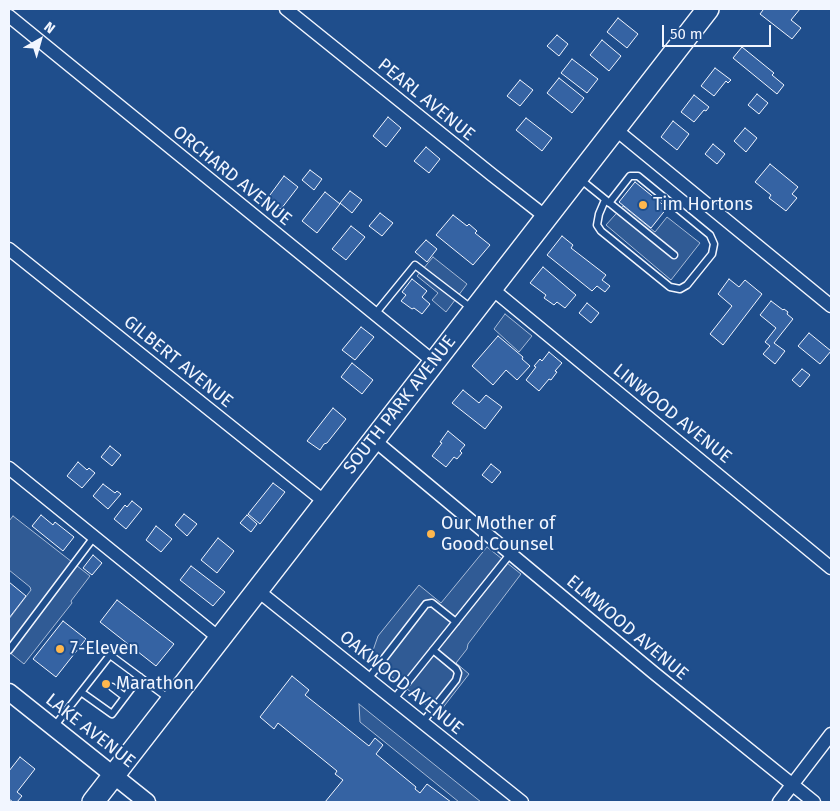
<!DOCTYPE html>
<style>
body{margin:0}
#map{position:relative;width:840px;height:811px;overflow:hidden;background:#1f4e8c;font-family:"Fira Sans",sans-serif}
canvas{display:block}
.frame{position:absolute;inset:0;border:10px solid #f2f6ff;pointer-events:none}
.north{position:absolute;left:15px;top:15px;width:50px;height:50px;-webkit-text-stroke:4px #1f4e8c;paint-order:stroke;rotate:38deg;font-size:14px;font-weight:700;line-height:20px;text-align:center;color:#f2f6ff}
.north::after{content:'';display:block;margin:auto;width:18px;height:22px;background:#f2f6ff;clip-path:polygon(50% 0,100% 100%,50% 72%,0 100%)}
.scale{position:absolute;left:662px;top:25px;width:109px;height:22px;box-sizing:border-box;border:2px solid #f2f6ff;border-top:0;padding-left:6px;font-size:15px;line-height:18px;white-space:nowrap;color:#f2f6ff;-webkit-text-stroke:4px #1f4e8c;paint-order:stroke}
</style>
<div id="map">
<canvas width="840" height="811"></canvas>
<div class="frame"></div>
<div class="north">N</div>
<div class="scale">50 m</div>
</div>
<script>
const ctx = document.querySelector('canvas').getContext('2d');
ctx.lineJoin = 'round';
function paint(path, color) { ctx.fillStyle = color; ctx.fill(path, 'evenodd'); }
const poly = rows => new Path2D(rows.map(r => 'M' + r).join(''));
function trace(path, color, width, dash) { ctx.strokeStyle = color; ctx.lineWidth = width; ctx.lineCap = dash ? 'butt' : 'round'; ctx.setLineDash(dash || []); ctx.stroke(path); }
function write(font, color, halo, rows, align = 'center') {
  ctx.font = font + ' "Fira Sans",sans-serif'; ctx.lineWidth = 4; ctx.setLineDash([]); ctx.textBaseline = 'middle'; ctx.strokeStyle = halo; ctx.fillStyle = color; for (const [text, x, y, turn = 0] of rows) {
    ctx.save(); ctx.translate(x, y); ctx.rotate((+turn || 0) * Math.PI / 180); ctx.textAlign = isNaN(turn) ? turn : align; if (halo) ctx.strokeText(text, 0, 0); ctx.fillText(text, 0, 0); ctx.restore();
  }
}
const built = poly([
 [623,206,655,232,667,217,700,243,671,280,606,225,623,206],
 [433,257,467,284,446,312,432,300,438,293,417,276,433,257],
 [505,314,532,336,519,352,494,329,505,314],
 [13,516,90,576,71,601,72,603,24,664,9,652,9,619,31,590,30,587,9,570,9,521,13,516],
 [487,547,521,574,468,644,467,649,456,663,469,674,438,714,370,659,378,636,419,585,441,603,487,547],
 [359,704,481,802,459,802,360,722,359,704]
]);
paint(built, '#305b95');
trace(built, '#a8bbd7', 1);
const building = poly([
 [762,9,800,9,791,20,801,28,792,39,760,14,763,10,762,9],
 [618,18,638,34,627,48,607,32,618,18],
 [557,35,568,44,559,56,547,46,557,35],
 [602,40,621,56,609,71,590,55,602,40],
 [742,47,774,73,772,75,784,85,777,94,733,58,742,47],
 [572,59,598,79,587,93,561,73,572,59],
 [715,68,731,80,728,83,726,81,714,96,701,86,715,68],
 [559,78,584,98,572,113,547,93,559,78],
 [520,80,533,90,520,106,507,96,520,80],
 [757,94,768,103,759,114,748,105,757,94],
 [694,95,709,107,706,111,704,110,694,122,681,112,694,95],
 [388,117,401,128,386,147,373,136,388,117],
 [526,118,552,138,542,151,516,130,526,118],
 [673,121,689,134,677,150,661,137,673,121],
 [745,128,757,138,746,152,734,141,745,128],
 [713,144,725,154,717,164,705,154,713,144],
 [426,147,440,159,429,173,414,161,426,147],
 [770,164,798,187,792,194,797,198,786,211,769,198,771,195,755,182,770,164],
 [310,170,322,179,314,190,302,180,310,170],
 [284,176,298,187,281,209,267,199,284,176],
 [635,182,667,208,651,228,619,202,635,182],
 [350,191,362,200,352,213,340,203,350,191],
 [325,192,340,204,317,233,302,221,325,192],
 [380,213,393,223,382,236,369,226,380,213],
 [453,215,467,226,469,224,477,231,475,233,490,245,473,265,436,235,453,215],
 [351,226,365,237,346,260,332,249,351,226],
 [562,236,573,245,571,248,606,275,602,280,610,286,605,292,597,286,592,291,547,255,562,236],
 [426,240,437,249,427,262,415,252,426,240],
 [543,267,576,295,565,308,557,302,554,305,544,298,546,295,530,283,543,267],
 [412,279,427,291,422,297,430,304,422,314,414,308,412,309,401,301,406,295,402,292,412,279],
 [729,279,739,287,745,280,762,294,723,345,710,334,732,306,718,294,729,279],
 [771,301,783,310,784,309,788,312,787,314,793,319,774,343,785,351,775,364,763,354,770,346,765,342,776,328,760,315,771,301],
 [587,303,599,313,591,323,579,313,587,303],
 [361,327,374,337,355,360,342,350,361,327],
 [809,333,831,351,820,364,798,346,809,333],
 [498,336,523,357,522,359,530,366,517,380,506,370,493,385,472,366,498,336],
 [549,352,562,363,555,371,557,372,551,380,549,379,539,391,526,380,536,367,534,366,540,359,542,361,549,352],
 [352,363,373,380,362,394,341,377,352,363],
 [802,369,810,375,800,387,792,380,802,369],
 [463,390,479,403,486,395,502,407,485,429,452,403,463,390],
 [333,408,346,419,327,443,324,444,320,450,307,441,333,408],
 [448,431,465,445,460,451,462,453,457,459,454,457,446,467,432,456,442,443,440,442,448,431],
 [110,446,121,455,112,466,101,457,110,446],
 [78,462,87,470,89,468,95,473,82,488,67,476,78,462],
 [491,464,501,472,492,483,482,475,491,464],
 [273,483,285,492,260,524,248,514,273,483],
 [103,484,115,493,117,491,121,494,108,509,93,496,103,484],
 [132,501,142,509,126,529,114,519,125,505,127,507,132,501],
 [184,514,197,524,187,536,175,525,184,514],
 [41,515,53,525,55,522,74,537,63,551,32,526,41,515],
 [247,515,257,524,251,532,240,523,247,515],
 [156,526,172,539,161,552,146,540,156,526],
 [218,538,234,551,217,573,201,560,218,538],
 [93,555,102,563,92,575,83,568,93,555],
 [191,566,225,592,213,606,180,580,191,566],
 [9,582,26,596,9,618,9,582],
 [117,600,174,644,156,666,100,622,117,600],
 [63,621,86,639,56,677,33,659,63,621],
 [292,676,309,690,305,695,369,746,375,738,383,745,376,754,416,787,415,789,420,793,427,784,451,802,325,802,343,780,335,774,337,771,278,723,274,729,260,717,292,676],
 [20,757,35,769,17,792,22,796,17,802,13,802,9,799,9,771,20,757]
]);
paint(building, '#3563a3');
trace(building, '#f2f6ff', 1);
const service = poly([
 [580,179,674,255],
 [605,200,599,214,597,225,601,231,670,287,680,289,687,285,712,254,714,244,710,235,638,176,630,176,609,203],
 [375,314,415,265,471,308],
 [9,650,94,537],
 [368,679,426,604,432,603,456,622],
 [112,687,125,697],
 [81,692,112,714,140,677],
 [394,699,511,553],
 [422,723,456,680,458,673,456,669,433,650],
 [53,728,110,655,168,698]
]);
const minor = poly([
 [286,9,491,174,546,217],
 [9,16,434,362],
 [615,129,831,306],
 [9,249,325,502],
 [491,288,831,568],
 [374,440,654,673,814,802],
 [9,468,219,638],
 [257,590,522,802],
 [779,802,831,734]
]);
const tertiary = poly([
 [9,692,147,802]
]);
const primary = poly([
 [93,802,708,9]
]);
trace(service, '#f2f6ff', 9);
trace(minor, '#f2f6ff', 15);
trace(tertiary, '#f2f6ff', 19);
trace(primary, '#f2f6ff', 24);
trace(service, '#1f4e8c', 6);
trace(minor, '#1f4e8c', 12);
trace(tertiary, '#1f4e8c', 16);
trace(primary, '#1f4e8c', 21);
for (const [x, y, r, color] of [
 [643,205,5,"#ffb74d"],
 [431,534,5,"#ffb74d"],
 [60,649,5,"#ffb74d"],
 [106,684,5,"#ffb74d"]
]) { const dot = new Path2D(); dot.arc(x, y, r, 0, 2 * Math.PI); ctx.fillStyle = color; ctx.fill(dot); trace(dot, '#1f4e8c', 2); }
write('18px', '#f2f6ff', '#1f4e8c', [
 ["PEARL AVENUE",426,100,39],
 ["ORCHARD AVENUE",232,176,39],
 ["GILBERT AVENUE",178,362,39],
 ["SOUTH PARK AVENUE",400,405,-52],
 ["LINWOOD AVENUE",672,414,39],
 ["ELMWOOD AVENUE",627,628,40],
 ["OAKWOOD AVENUE",401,683,39],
 ["LAKE AVENUE",90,731,38]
]);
write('18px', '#f2f6ff', '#1f4e8c', [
 ["Tim Hortons",653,205],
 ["Our Mother of",441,524],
 ["Good Counsel",441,545],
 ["7-Eleven",70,649],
 ["Marathon",116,684]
], 'left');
</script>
